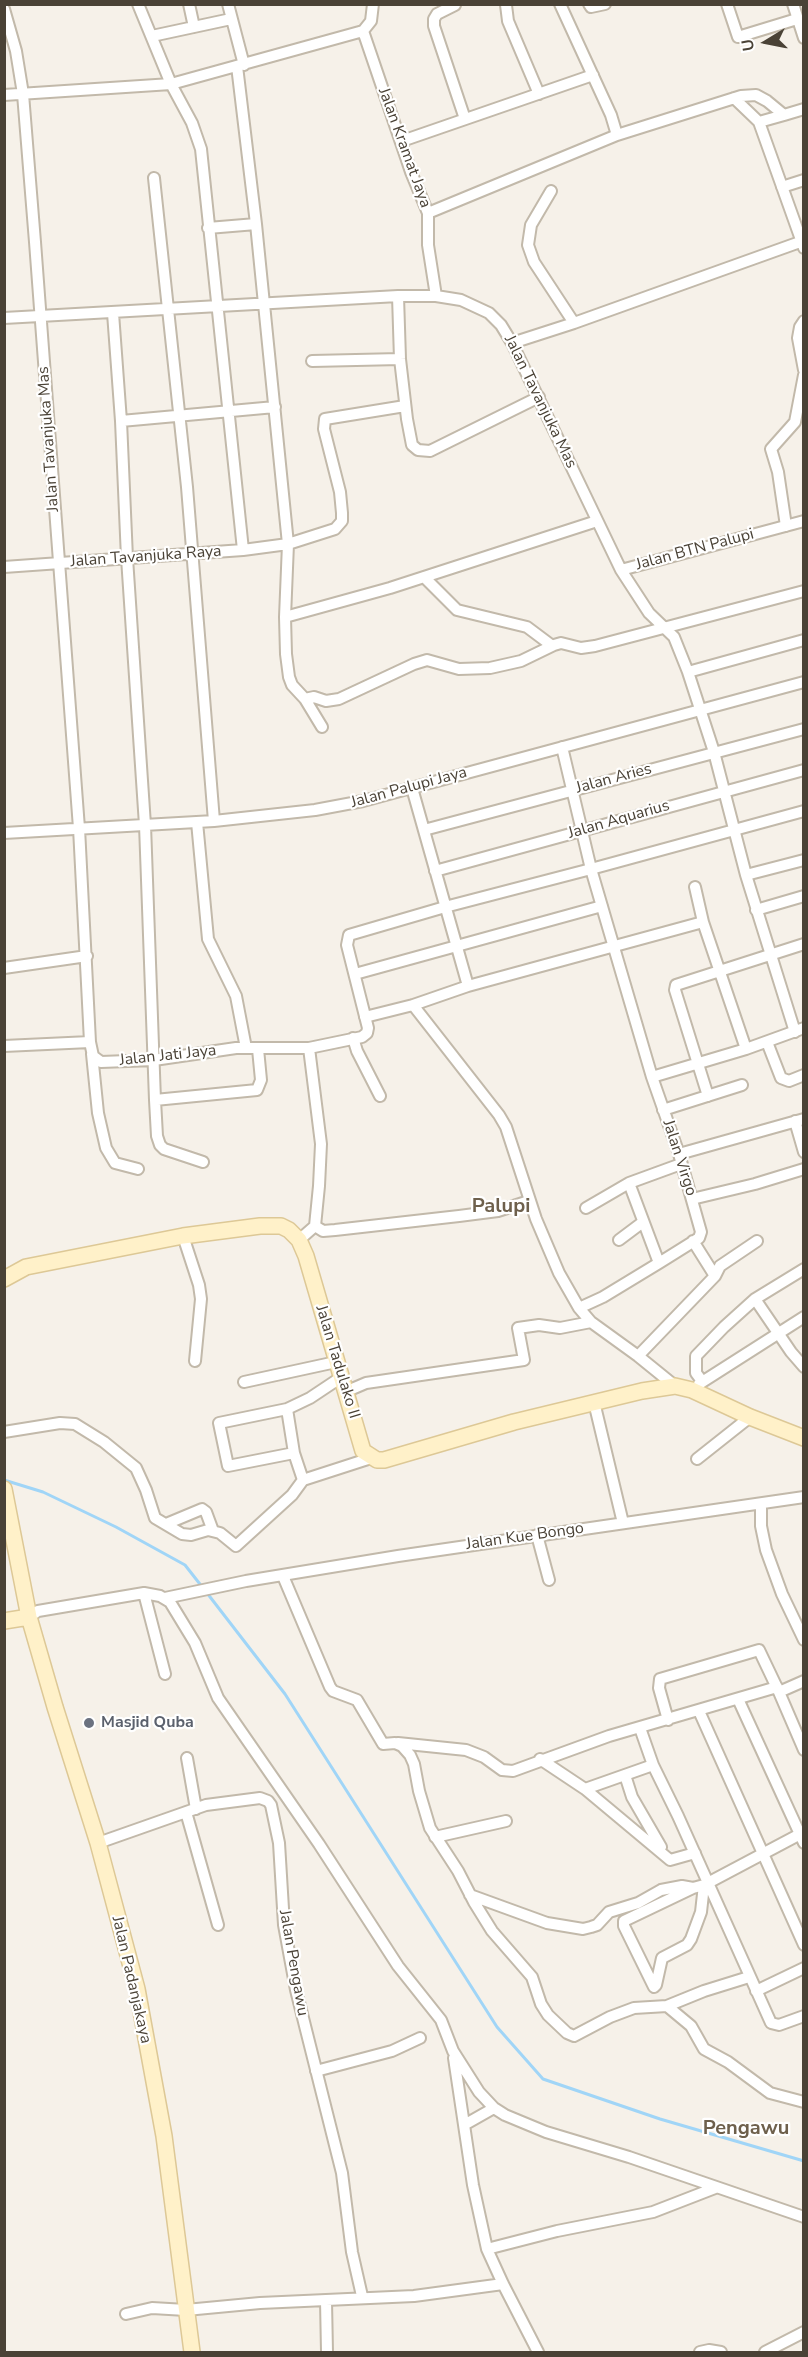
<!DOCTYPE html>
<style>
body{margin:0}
#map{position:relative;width:808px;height:2357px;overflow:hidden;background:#f6f1e9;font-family:"Nunito Sans",sans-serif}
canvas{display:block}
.frame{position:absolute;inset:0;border:6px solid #4a4236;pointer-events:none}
.north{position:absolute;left:736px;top:12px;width:60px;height:60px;-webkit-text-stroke:4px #fff;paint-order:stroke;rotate:260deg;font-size:16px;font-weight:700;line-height:24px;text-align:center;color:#4a4236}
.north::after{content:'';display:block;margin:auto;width:21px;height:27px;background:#4a4236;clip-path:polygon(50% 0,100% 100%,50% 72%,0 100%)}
</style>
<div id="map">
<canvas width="808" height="2357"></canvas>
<div class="frame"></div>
<div class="north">U</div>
</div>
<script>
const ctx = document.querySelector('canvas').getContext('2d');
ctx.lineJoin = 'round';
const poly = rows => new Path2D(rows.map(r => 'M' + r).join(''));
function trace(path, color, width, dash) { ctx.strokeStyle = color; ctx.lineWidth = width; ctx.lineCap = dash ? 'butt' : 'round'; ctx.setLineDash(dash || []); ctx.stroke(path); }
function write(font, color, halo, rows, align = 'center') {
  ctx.font = font + ' "Nunito Sans",sans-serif'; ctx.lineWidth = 4.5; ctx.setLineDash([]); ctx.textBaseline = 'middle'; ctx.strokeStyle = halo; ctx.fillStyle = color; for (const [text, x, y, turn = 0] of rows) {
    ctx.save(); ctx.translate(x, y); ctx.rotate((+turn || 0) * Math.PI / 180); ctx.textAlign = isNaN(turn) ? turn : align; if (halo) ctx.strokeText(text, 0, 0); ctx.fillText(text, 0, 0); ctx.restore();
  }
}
trace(poly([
 [4,1480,43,1492,116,1527,185,1565,203,1588],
 [207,1593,285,1694,497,2027,543,2079,660,2119,804,2161]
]), '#a0d5f7', 3);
const street = poly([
 [138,4,171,84,192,123,201,149,243,550],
 [189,4,194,27],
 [228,4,244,65],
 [373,4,371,21,363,31,411,172,428,213,428,245,436,296],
 [560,4,611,115,617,135],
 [589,4,591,7,605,4],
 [727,4,738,37,797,19],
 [793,4,804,38],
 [455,5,437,14,434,19,434,26,465,119],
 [506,5,508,21,539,94],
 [4,9,16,51,23,94,35,242,79,828,90,1042],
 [152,36,231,19],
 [237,66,256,224,288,544,285,617,286,654,289,677,292,685,305,699,322,727],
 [4,95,171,84,363,31],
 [734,98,759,122,804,248],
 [759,122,784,115],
 [402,141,593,75],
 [154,178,187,487,214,821],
 [782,187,804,180],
 [551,191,531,225,528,245,534,262,574,323],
 [428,213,617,135,741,96,756,95,767,101,784,115,804,109],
 [208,228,256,224],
 [398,296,400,359,407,419,412,445,418,450,430,451,539,397],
 [113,313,121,421,127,558,145,825,155,1100,257,1090,261,1080,258,1049],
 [4,318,398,296,436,296,461,300,489,313,501,325,512,343,621,570,649,613,674,637,688,672,714,752,746,875,795,1032],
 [804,321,800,327,798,338,804,370],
 [512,343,574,323,800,242],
 [312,361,400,359],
 [121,421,275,407],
 [786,526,778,472,771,449,795,422,804,375],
 [4,567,243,550,288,544,335,529,342,521,342,513,340,492,324,429,325,419,405,406],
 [621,570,804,521],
 [424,577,457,610,527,627,551,645],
 [285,617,390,588,597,521],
 [688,672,804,640],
 [305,699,314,697,326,701,339,699,414,664,427,660,459,669,490,668,521,661,554,645,561,643,581,648,595,646,804,591],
 [562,747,591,869,652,1077,679,1154,701,1232,699,1238,659,1263,603,1297,579,1308],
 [412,788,468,986],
 [197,822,208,939,236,996,246,1048],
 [424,830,804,729],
 [4,833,214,821,315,810,363,801,804,682],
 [435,871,804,770],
 [746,875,804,860],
 [695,887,703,922,746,1049,804,1028],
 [756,910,804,896],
 [4,968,87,956],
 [355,974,602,906],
 [413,1005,499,1115,506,1127,536,1219,559,1273,579,1308,591,1322,638,1356,675,1386],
 [365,1017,413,1005,468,986,703,922],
 [353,1038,357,1051,380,1096],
 [767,1042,781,1078,789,1081,804,1075],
 [4,1046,90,1042,93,1056,101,1062,154,1060,236,1048,309,1048],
 [92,1054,98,1113,106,1148,115,1163,138,1169],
 [652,1077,746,1049],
 [708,1096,675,990,676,985,804,944],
 [155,1100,157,1136,160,1145,164,1149,203,1162],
 [663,1110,742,1085],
 [795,1121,804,1152],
 [679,1154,804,1119],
 [692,1199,755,1184,804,1169],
 [586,1208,629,1183],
 [315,1226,323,1231,335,1230,459,1216,498,1211,529,1201],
 [183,1236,199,1285,201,1299,195,1361],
 [299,1240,315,1226,319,1186,321,1144,309,1048,362,1037,367,1033,368,1028,347,945,349,935,445,907,591,869,804,811],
 [619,1240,643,1222],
 [693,1241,715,1276,720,1266,757,1241],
 [659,1263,629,1183,681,1164],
 [755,1299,791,1352,804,1367],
 [638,1356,715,1276],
 [702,1381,696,1373,696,1356,724,1327,755,1299,804,1269],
 [244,1382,336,1362],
 [699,1384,804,1317],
 [345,1392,366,1383,524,1360,518,1328,539,1325,560,1328,591,1322],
 [594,1402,623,1523],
 [287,1409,310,1398,340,1378],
 [4,1432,60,1423,75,1424,104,1442,136,1468,146,1490,155,1518,182,1534,191,1535,208,1530,220,1533,236,1546,292,1495,303,1480,371,1458],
 [294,1453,228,1466,219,1423,287,1409,294,1453,303,1480],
 [697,1459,750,1417],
 [761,1504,761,1526,766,1550,782,1594,804,1640],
 [166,1524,202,1509,206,1512,213,1531],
 [537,1535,549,1580],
 [283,1576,330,1687,333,1691,357,1700,383,1744,395,1743,402,1746,410,1755,414,1764,419,1791,430,1828,458,1871,474,1902,492,1931,532,1977,541,2004,548,2015,567,2033,574,2036,610,2017,634,2008,667,2006,691,2026,704,2049,728,2062,770,2093,804,2102],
 [144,1593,165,1674],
 [165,1598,246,1581,398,1556,804,1497],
 [29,1617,38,1611,144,1593,160,1596,170,1602,195,1643,218,1698,319,1844,398,1966,441,2020,453,2051,479,2092,494,2108,505,2115,546,2132,629,2157,804,2217],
 [779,1692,804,1681],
 [738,1699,804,1843],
 [699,1711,804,1945],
 [668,1720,659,1688,660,1679,759,1650,779,1692,804,1750],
 [640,1728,653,1765,678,1816,771,2023,779,2025,804,2016],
 [398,1743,466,1750,484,1757,502,1770,513,1771,609,1736,777,1687],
 [187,1758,196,1809],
 [540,1759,585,1789,670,1860,695,1853],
 [625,1775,632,1797,661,1847],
 [585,1789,653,1765],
 [186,1812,218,1925],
 [435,1837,506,1821],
 [98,1843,206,1805,260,1798,268,1801,271,1805,279,1843,284,1925,296,1990,342,2173,352,2252,362,2296],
 [693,1888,624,1921,624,1926,654,1987,656,1985,662,1958,687,1945,691,1939,701,1912,704,1885],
 [470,1895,547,1923,583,1929,591,1927,597,1925,609,1912,638,1903,661,1890,682,1886,693,1888,704,1885,804,1832],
 [756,1991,804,1968],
 [667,2006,704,1991,749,1977],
 [454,2058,473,2185,487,2249,503,2284,538,2352],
 [316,2071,392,2051,420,2038],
 [464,2125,494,2108],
 [487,2249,557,2231,653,2212,715,2188],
 [326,2301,327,2352],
 [126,2314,152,2308,186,2310,260,2303,414,2296,503,2284],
 [700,2352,709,2350,721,2352],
 [765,2352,804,2332]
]);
const secondary = poly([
 [4,1279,26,1267,183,1236,260,1226,281,1226,289,1230,299,1240,306,1256,363,1451,377,1460,384,1460,514,1422,642,1391,675,1386,692,1390,750,1417,804,1438],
 [4,1489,29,1617,55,1707,98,1843,137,1989,164,2136,192,2352],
 [4,1621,29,1617]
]);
trace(street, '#c2b9aa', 14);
trace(secondary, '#ddc896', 18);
trace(street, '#fff', 10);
trace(secondary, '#fff1c9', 15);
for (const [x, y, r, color] of [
 [89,1723,6,"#6b7280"]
]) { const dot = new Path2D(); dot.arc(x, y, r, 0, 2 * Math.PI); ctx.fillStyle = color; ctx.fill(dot); trace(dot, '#fff', 2); }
write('16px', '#4a4236', '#fff', [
 ["Jalan Kramat Jaya",404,148,70],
 ["Jalan Tavanjuka Mas",540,402,64],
 ["Jalan Tavanjuka Mas",49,439,-94],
 ["Jalan BTN Palupi",695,550,-15],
 ["Jalan Tavanjuka Raya",146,557,-4],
 ["Jalan Aries",614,779,-15],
 ["Jalan Palupi Jaya",409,788,-15],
 ["Jalan Aquarius",619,820,-16],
 ["Jalan Jati Jaya",168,1056,-6],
 ["Jalan Virgo",679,1158,72],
 ["Jalan Tadulako II",337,1362,73],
 ["Jalan Kue Bongo",525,1537,-8],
 ["Jalan Pengawu",293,1963,80],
 ["Jalan Padanjakaya",131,1980,77]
]);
write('bold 16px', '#5b616d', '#fff', [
 ["Masjid Quba",101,1723]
], 'left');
write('bold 20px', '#6e604c', '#fff', [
 ["Palupi",501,1207],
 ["Pengawu",746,2129]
]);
</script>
